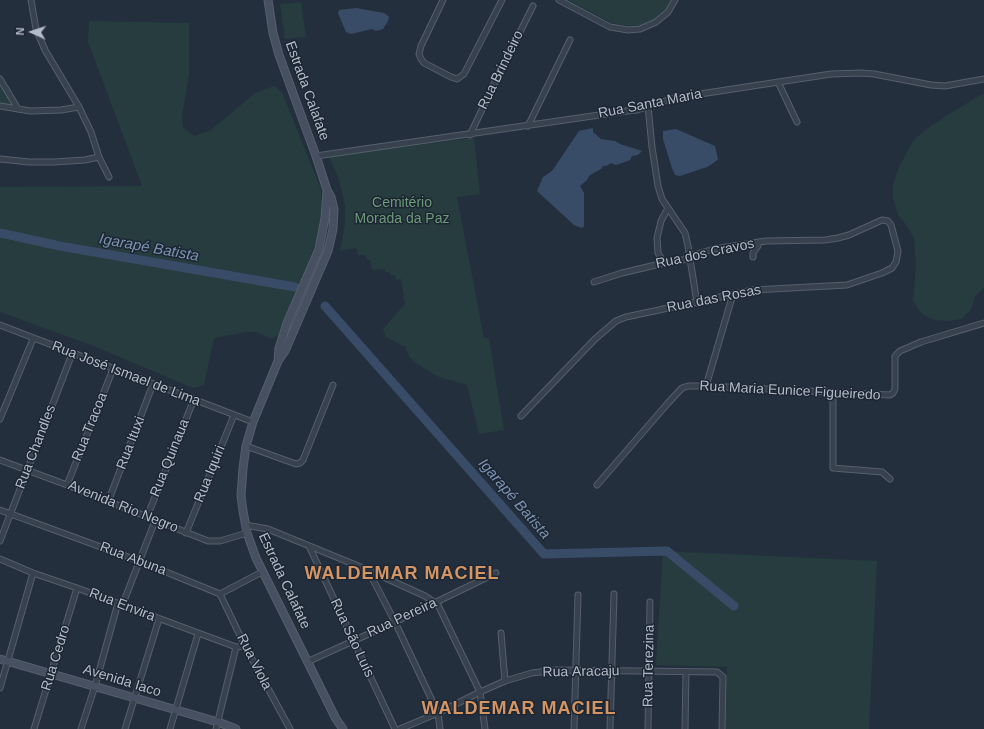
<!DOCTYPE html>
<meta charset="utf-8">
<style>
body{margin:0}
#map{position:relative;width:984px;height:729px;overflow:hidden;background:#242f3e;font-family:Helvetica,sans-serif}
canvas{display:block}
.north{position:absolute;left:12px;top:12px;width:40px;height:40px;-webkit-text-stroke:3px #1d2633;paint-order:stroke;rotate:273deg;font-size:11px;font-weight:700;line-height:16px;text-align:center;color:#b4bcc9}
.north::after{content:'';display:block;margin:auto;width:14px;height:18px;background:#b4bcc9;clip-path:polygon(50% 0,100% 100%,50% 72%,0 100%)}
</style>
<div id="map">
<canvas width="984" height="729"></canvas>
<div class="north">N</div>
</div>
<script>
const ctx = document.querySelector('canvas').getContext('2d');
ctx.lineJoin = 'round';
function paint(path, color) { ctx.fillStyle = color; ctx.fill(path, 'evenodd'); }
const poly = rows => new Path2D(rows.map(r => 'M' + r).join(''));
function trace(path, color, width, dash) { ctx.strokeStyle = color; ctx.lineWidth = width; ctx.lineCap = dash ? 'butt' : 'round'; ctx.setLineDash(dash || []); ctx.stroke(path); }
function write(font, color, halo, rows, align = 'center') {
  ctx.font = font + ' Helvetica,sans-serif'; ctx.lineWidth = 3; ctx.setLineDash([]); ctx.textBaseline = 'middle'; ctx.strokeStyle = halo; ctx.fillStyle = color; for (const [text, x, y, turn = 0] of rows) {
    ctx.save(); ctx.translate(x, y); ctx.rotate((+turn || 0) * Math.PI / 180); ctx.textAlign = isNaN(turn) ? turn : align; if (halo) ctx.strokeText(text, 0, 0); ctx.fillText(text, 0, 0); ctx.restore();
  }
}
paint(poly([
 [568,0,671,0,665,10,651,21,640,25,629,26,612,23],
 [301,2,306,37,285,39,280,4],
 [89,21,189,23,189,75,182,116,183,127,194,136,211,130,255,93,274,86,282,92,321,189,322,207,318,238,278,335,272,339,256,332,246,332,214,338,204,385,193,388,91,345,0,312,0,187,142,186,88,42],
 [0,80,12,101,11,104,8,105,0,103],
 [984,93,984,287,975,297,971,309,962,319,948,321,934,320,921,313,913,301,916,266,914,238,907,226,898,215,893,198,893,184,900,165,914,140,925,130,949,114],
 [474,138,480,194,457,197,484,338,489,338,504,430,479,434,467,385,439,377,414,362,409,356,405,347,386,337,383,329,405,304,401,279,396,280,395,275,390,275,390,272,385,272,385,269,372,270,370,260,368,260,365,255,358,255,356,248,340,251,345,224,345,205,339,180,329,156],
 [663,551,877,561,869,729,723,729,727,667,656,665]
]), '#263c3f');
paint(poly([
 [356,8,384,13,389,17,388,21,383,29,376,31,372,29,351,34,346,32,338,13,339,10],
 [593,128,593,132,601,139,615,141,620,144,642,151,638,155,632,156,630,160,622,163,616,165,611,163,606,166,603,166,601,169,590,175,587,180,580,186,584,193,584,226,582,228,574,225,537,191,543,177,552,171,579,131],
 [676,129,715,146,718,159,715,162,707,167,680,176,675,175,672,168,663,139,663,131]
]), '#394c67');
trace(poly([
 [0,233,60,246,295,287],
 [325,306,544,554,667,551,734,606]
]), '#394c67', 9);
const street = poly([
 [31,0,36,29,45,50,79,107,91,132,99,157,109,177],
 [443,0,421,46,419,54,421,59,424,63,451,77,457,79,464,74,502,0],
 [559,0,610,27,628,30,640,29,656,22,668,12,675,0],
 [0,79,18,109],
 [778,82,797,122],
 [0,106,30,111,61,110,79,107],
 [648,106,652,147,658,186,662,199,685,233,688,246,697,303],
 [528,126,570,40],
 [470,135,494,84,533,6],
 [316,156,627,111,637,110,674,98,831,74,861,73,874,74,931,85,945,86,984,79],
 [0,159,29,162,54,162,85,160,99,157],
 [753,257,753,253,758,246,758,242],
 [664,263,658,253,657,238,661,221,668,208],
 [0,325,253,422],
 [706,386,733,294],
 [833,393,833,468,882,472,890,479],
 [521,416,595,339,616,321,626,317,753,290,847,285,882,273,892,268,896,262,898,251,891,225,888,221,882,220,849,235,838,238,825,240,766,241,714,249,690,256,683,260,664,263,622,273,594,282],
 [0,419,33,339],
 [246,446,296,464,300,463,303,460,333,385],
 [0,460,67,485,208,541,220,541,247,533],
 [67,485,113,369],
 [597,485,668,403,682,388,688,386,706,386,890,395,893,393,895,389,895,356,900,351,921,342,984,323],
 [108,502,153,384],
 [0,510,139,561,220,594,262,572],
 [147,517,194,399],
 [245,525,268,529,368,570,425,596,438,605,480,692,485,729],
 [186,533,234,415],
 [0,541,72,354],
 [309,546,395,729],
 [0,559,33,573,77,588,236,647,245,646],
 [368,570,395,622,438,713,440,729],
 [220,594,245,646,290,729],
 [122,606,155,521],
 [501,633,505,681],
 [307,662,395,622,496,573],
 [0,688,33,573],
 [34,729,77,588],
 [81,729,95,686,118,603],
 [125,729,159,619],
 [170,729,198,634],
 [216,729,236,647],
 [400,729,438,713,480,692,505,681,532,673,556,670,717,672,723,677,722,729],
 [574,729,578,595],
 [610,729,614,594],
 [648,729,650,602],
 [685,729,686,672]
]);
const secondary = poly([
 [268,0,273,33,279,55,316,156,327,190,331,197,334,209,333,229,328,251,285,351,278,361,253,422,246,446,243,468,241,496,243,511,247,533,256,558,336,719,343,729],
 [278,361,279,348,287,323,319,249,325,218,327,191],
 [0,659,218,722,236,729]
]);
trace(street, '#565f6c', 7);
trace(secondary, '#565f6c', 9);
trace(street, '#38414e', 5);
trace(secondary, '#465061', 7);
write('14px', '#b4bcc9', '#1d2633', [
 ["Rua Brindeiro",501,70,-64],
 ["Estrada Calafate",307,91,70],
 ["Rua Santa Maria",650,104,-11],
 ["Rua dos Cravos",705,254,-12],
 ["Rua das Rosas",714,299,-11],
 ["Rua José Ismael de Lima",126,374,21],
 ["Rua Maria Eunice Figueiredo",790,391,3],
 ["Rua Tracoa",90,427,-68],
 ["Rua Ituxi",131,443,-69],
 ["Rua Chandles",36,447,-69],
 ["Rua Quinaua",170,458,-68],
 ["Rua Iquiri",210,474,-68],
 ["Avenida Rio Negro",123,507,22],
 ["Rua Abuna",133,559,21],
 ["Estrada Calafate",284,581,65],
 ["Rua Envira",122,605,21],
 ["Rua Pereira",402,618,-25],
 ["Rua São Luís",352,638,65],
 ["Rua Cedro",56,658,-73],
 ["Rua Viola",254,662,63],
 ["Rua Terezina",649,666,-89],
 ["Rua Aracaju",581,672,-1],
 ["Avenida Iaco",122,681,17]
]);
write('14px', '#6b9a76', '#1d2633', [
 ["Cemitério",402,203],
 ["Morada da Paz",402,219]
]);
write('italic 15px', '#7c92b1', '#1d2633', [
 ["Igarapé Batista",149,248,10],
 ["Igarapé Batista",514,499,49]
]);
ctx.letterSpacing = '1px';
write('bold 18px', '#d59563', '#1d2633', [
 ["WALDEMAR MACIEL",402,574],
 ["WALDEMAR MACIEL",519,709]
]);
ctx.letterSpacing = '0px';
</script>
